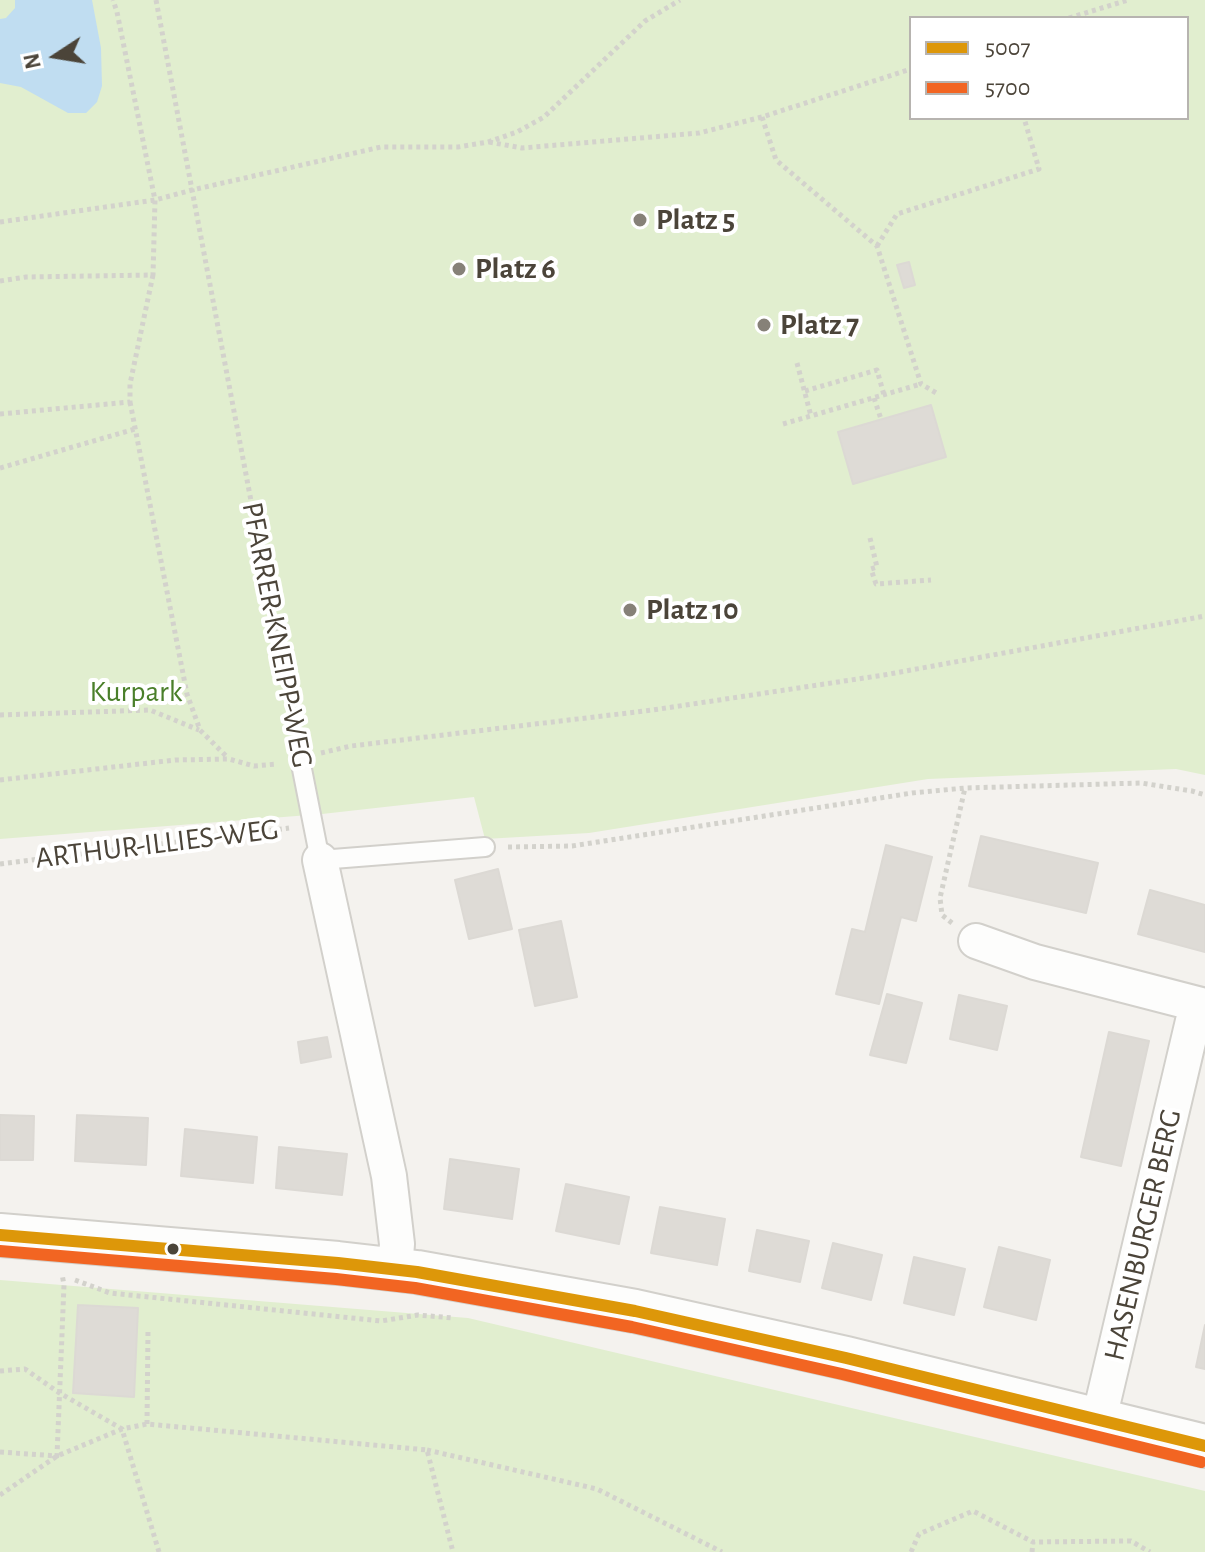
<!DOCTYPE html>
<style>
body{margin:0}
#map{position:relative;width:1205px;height:1552px;overflow:hidden;background:#f4f2ee;font-family:"Alegreya Sans",sans-serif}
canvas{display:block}
.legend{position:absolute;left:909px;top:16px;width:280px;height:104px;box-sizing:border-box;background:#fff;border:2px solid #b7b4b0;margin:0;padding:10px 14px;list-style:none;font-size:24px;color:#4b4439}
.legend li{display:flex;align-items:center;gap:16px;height:40px}
.legend b{width:40px;border:2px solid #b7b4b0}
.north{position:absolute;left:16px;top:16px;width:80px;height:80px;-webkit-text-stroke:6px #fff;paint-order:stroke;rotate:258deg;font-size:22px;font-weight:700;line-height:32px;text-align:center;color:#4b4439}
.north::after{content:'';display:block;margin:auto;width:28px;height:36px;background:#4b4439;clip-path:polygon(50% 0,100% 100%,50% 72%,0 100%)}
</style>
<div id="map">
<canvas width="1205" height="1552"></canvas>
<ul class="legend">
<li><b style="height:10px;background:#dd9709"></b>5007</li>
<li><b style="height:10px;background:#f26522"></b>5700</li>
</ul>
<div class="north">N</div>
</div>
<script>
const ctx = document.querySelector('canvas').getContext('2d');
ctx.lineJoin = 'round';
function paint(path, color) { ctx.fillStyle = color; ctx.fill(path, 'evenodd'); }
const poly = rows => new Path2D(rows.map(r => 'M' + r).join(''));
function trace(path, color, width, dash) { ctx.strokeStyle = color; ctx.lineWidth = width; ctx.lineCap = dash ? 'butt' : 'round'; ctx.setLineDash(dash || []); ctx.stroke(path); }
function write(font, color, halo, rows, align = 'center') {
  ctx.font = font + ' "Alegreya Sans",sans-serif'; ctx.lineWidth = 8; ctx.setLineDash([]); ctx.textBaseline = 'middle'; ctx.strokeStyle = halo; ctx.fillStyle = color; for (const [text, x, y, turn = 0] of rows) {
    ctx.save(); ctx.translate(x, y); ctx.rotate((+turn || 0) * Math.PI / 180); ctx.textAlign = isNaN(turn) ? turn : align; if (halo) ctx.strokeText(text, 0, 0); ctx.fillText(text, 0, 0); ctx.restore();
  }
}
paint(poly([
 [0,0,1205,0,1205,775,1176,769,928,779,589,833,485,839,474,797,322,814,0,839],
 [911,18,1187,18,1187,118,911,118],
 [0,1280,468,1318,1205,1491,1205,1552,0,1552]
]), '#e1eecf');
paint(poly([
 [15,0,92,0,101,48,102,86,97,102,86,113,68,113,21,87,0,83,0,19,6,18,15,8]
]), '#c0ddf1');
const building = poly([
 [909,262,915,285,904,288,897,265,909,262],
 [931,405,946,457,853,484,838,432,931,405],
 [981,836,1098,863,1086,913,969,886,981,836],
 [886,845,932,857,916,921,901,917,879,1004,836,994,852,929,865,932,886,845],
 [498,869,512,929,469,939,455,880,498,869],
 [1150,890,1205,905,1205,952,1138,934,1150,890],
 [561,921,577,997,535,1006,519,930,561,921],
 [887,994,922,1003,906,1063,870,1055,887,994],
 [959,995,1007,1006,997,1050,950,1039,959,995],
 [1109,1032,1149,1041,1121,1166,1081,1157,1109,1032],
 [327,1037,331,1057,301,1063,298,1042,327,1037],
 [0,1115,34,1116,33,1160,0,1160,0,1115],
 [77,1115,148,1118,146,1165,75,1161,77,1115],
 [185,1129,257,1137,253,1183,181,1176,185,1129],
 [279,1147,347,1154,342,1195,276,1188,279,1147],
 [450,1159,519,1169,512,1219,444,1209,450,1159],
 [566,1184,629,1197,619,1244,556,1231,566,1184],
 [660,1207,725,1219,717,1265,651,1253,660,1207],
 [757,1230,809,1241,800,1282,749,1271,757,1230],
 [833,1243,882,1255,871,1300,822,1288,833,1243],
 [999,1247,1050,1260,1036,1320,984,1307,999,1247],
 [914,1257,965,1269,954,1315,904,1303,914,1257],
 [78,1305,138,1308,134,1397,73,1393,78,1305],
 [1205,1325,1205,1369,1196,1367,1205,1325]
]);
paint(building, '#dedbd6');
trace(building, '#dcd9d4', 2);
const service = poly([
 [300,759,320,860,485,847]
]);
const minor = poly([
 [320,860,389,1176,397,1244,395,1269],
 [976,941,1035,962,1205,1006],
 [1099,1419,1197,1004]
]);
const tertiary = poly([
 [0,1235,338,1263,417,1272,635,1311,846,1358,1205,1446]
]);
trace(service, '#d2d0cb', 22);
trace(minor, '#d2d0cb', 38);
trace(tertiary, '#d2d0cb', 46);
trace(poly([
 [156,0,296,738],
 [1069,18,1128,0],
 [762,117,776,160,877,246,921,384,938,394],
 [489,142,522,148,699,133,762,117,911,69],
 [0,222,155,200,192,190,381,147,458,147,488,142,517,132,544,117,645,21,680,0],
 [877,246,897,214,1039,169,1024,118],
 [0,281,26,277,153,275,155,200,117,12,113,0],
 [797,363,811,416],
 [805,391,877,370,884,395],
 [874,398,881,419],
 [130,402,187,694,200,730,228,758],
 [0,414,130,402,130,384,153,275],
 [783,424,921,384],
 [0,468,135,429],
 [870,538,877,567,871,569,876,584,931,580],
 [0,715,150,710,199,730],
 [321,753,351,746,653,710,884,675,1205,616],
 [0,780,175,760,229,759,254,766,277,764],
 [508,847,572,846,912,793,965,788,1141,783,1192,791,1205,795],
 [0,864,289,828],
 [952,923,942,915,940,898,965,788],
 [75,1280,110,1293,381,1321,418,1315,453,1318],
 [0,1371,25,1369,58,1392,122,1429,147,1424,427,1450,453,1552],
 [147,1424,148,1330],
 [427,1450,597,1489,722,1552],
 [0,1452,57,1456,64,1285,62,1274],
 [0,1495,57,1456,122,1429,159,1552],
 [911,1552,919,1534,973,1511,1033,1542,1131,1541,1150,1552],
 [1032,1552,1033,1542]
]), '#d3d2cc', 5, [4, 4]);
trace(service, '#fdfdfc', 18);
trace(minor, '#fdfdfc', 34);
trace(tertiary, '#fdfdfc', 42);
trace(poly([
 [0,1235,338,1263,417,1272,635,1311,846,1358,1205,1446]
]), '#dd9709', 12);
trace(poly([
 [0,1251,336,1279,415,1288,632,1327,842,1374,1201,1462]
]), '#f26522', 12);
for (const [x, y, r, color] of [
 [640,220,8,"#868178"],
 [459,269,8,"#868178"],
 [764,325,8,"#868178"],
 [630,610,8,"#868178"],
 [173,1249,7,"#4b4439"]
]) { const dot = new Path2D(); dot.arc(x, y, r, 0, 2 * Math.PI); ctx.fillStyle = color; ctx.fill(dot); trace(dot, '#fff', 3); }
write('bold 30px', '#4b4439', '#fff', [
 ["Platz 5",656,220],
 ["Platz 6",475,269],
 ["Platz 7",780,325],
 ["Platz 10",646,610]
], 'left');
write('30px', '#4b4439', '#fff', [
 ["PFARRER-KNEIPP-WEG",277,635,79],
 ["ARTHUR-ILLIES-WEG",157,844,-7],
 ["HASENBURGER BERG",1143,1235,-77]
]);
write('30px', '#4a7f2a', '#fff', [
 ["Kurpark",136,692]
]);
</script>
